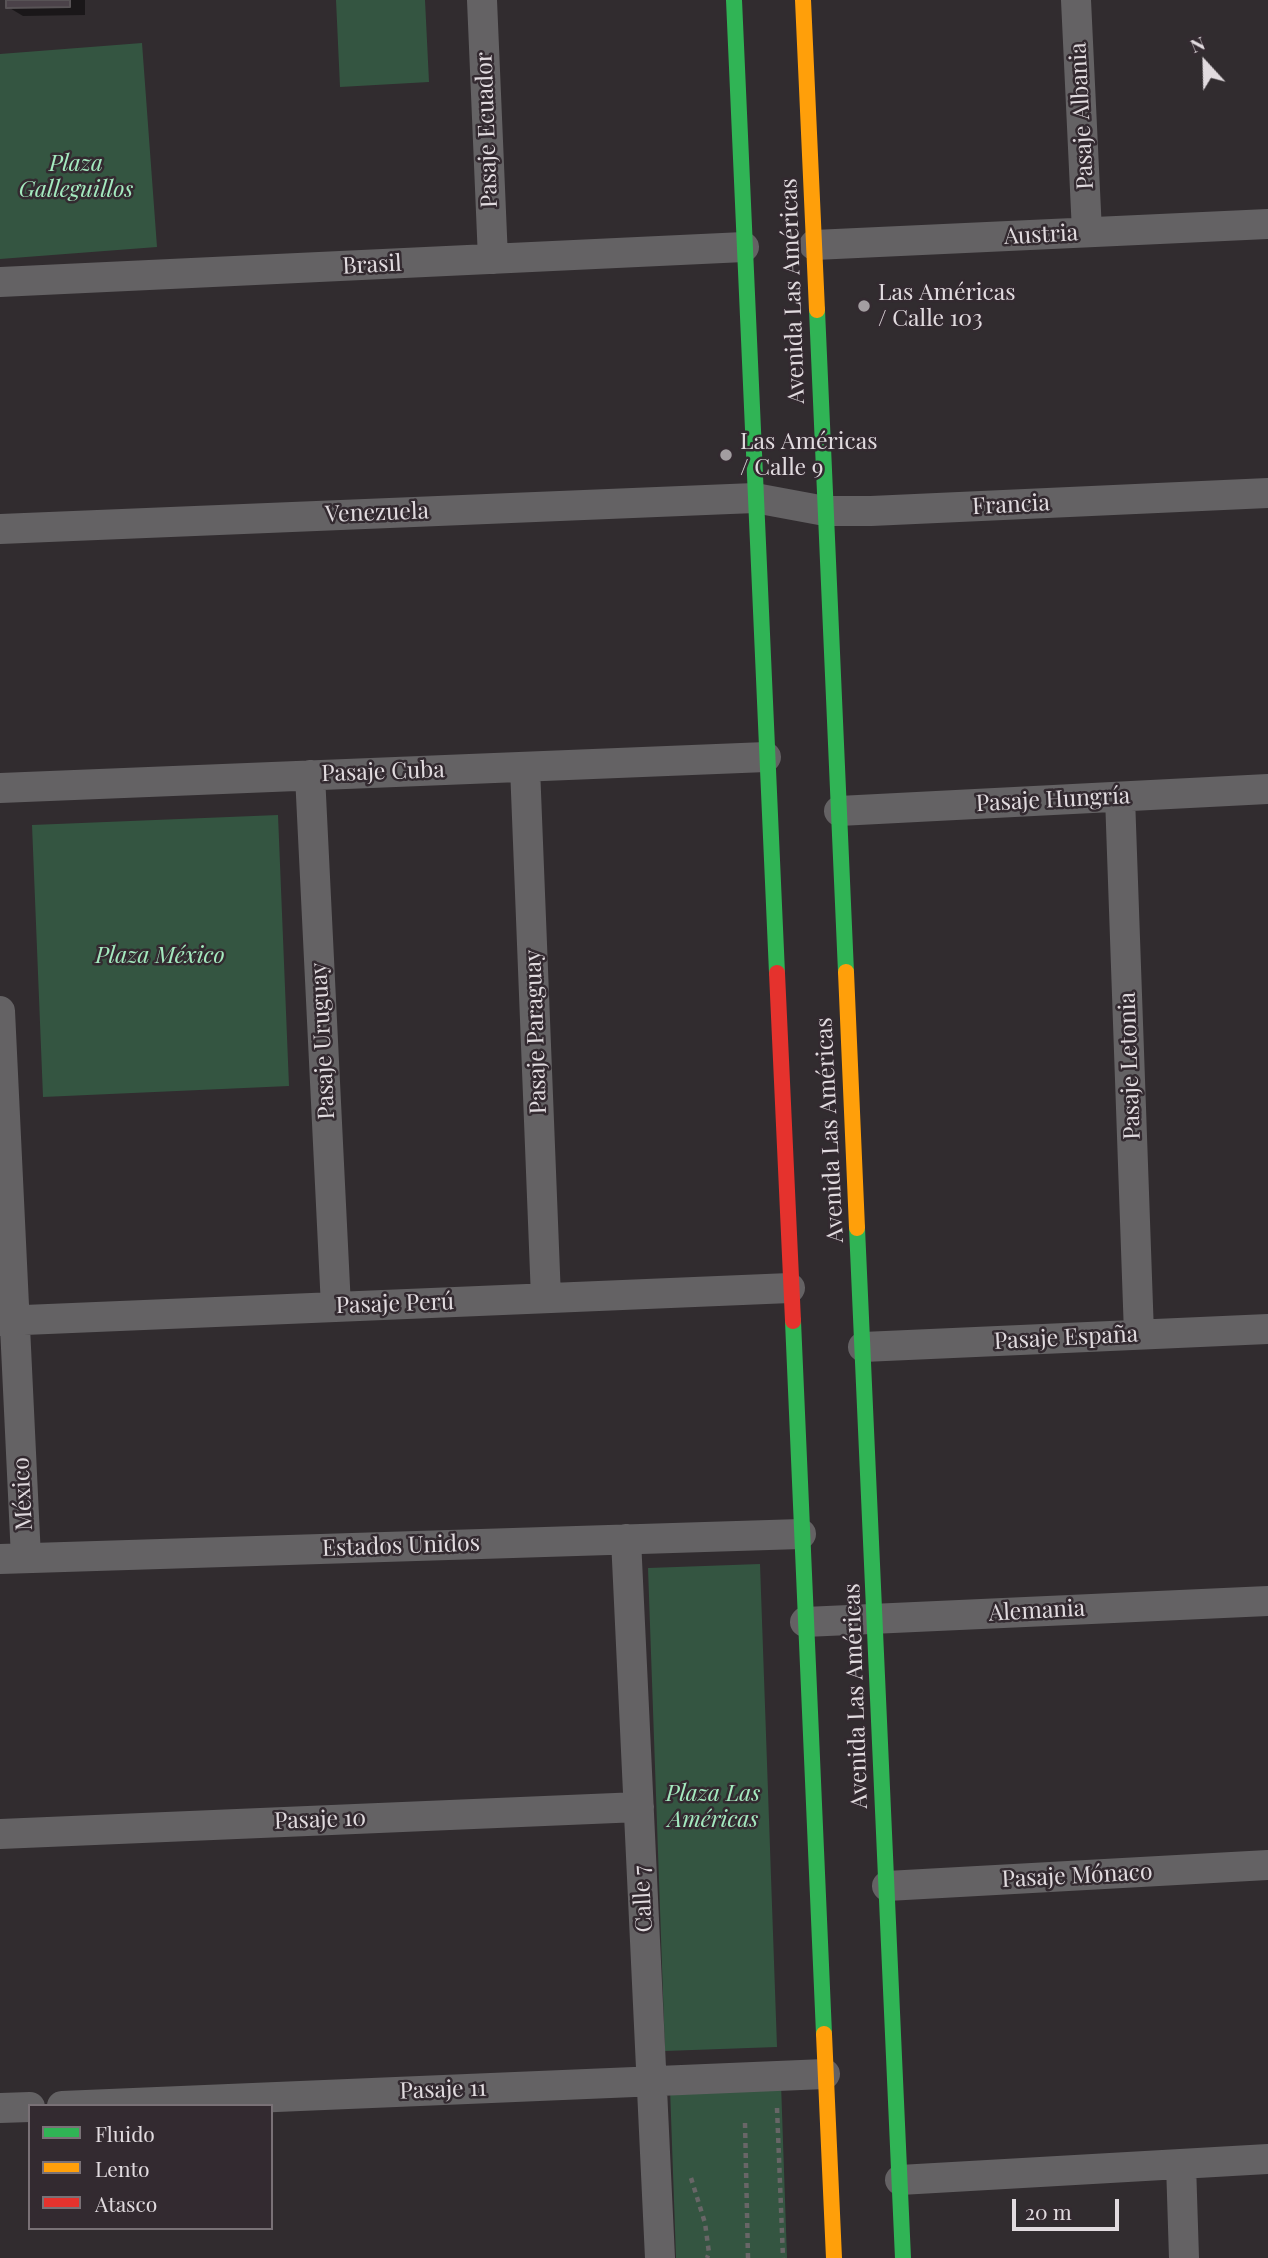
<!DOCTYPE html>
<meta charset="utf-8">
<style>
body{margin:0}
#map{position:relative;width:1268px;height:2258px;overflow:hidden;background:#312c2f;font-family:"Playfair Display",serif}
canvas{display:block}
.legend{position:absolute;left:28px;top:2104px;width:245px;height:126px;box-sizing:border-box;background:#332a30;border:2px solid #797176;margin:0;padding:9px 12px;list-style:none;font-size:21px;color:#e1dbdf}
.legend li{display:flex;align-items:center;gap:14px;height:35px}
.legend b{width:35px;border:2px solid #797176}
.north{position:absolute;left:1170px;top:28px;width:70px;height:70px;-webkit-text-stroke:5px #332a30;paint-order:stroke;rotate:338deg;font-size:19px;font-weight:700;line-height:28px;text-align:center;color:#e1dbdf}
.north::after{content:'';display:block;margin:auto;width:24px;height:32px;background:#e1dbdf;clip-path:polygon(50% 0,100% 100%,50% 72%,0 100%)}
.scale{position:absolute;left:1012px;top:2199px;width:107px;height:32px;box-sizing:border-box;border:4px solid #e1dbdf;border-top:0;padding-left:9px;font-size:21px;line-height:24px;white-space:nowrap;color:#e1dbdf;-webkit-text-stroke:5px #332a30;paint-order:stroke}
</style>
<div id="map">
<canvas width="1268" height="2258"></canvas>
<ul class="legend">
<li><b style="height:9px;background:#30b455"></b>Fluido</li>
<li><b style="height:9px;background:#ff9f0a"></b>Lento</li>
<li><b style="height:9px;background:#e5322d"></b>Atasco</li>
</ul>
<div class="north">N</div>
<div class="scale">20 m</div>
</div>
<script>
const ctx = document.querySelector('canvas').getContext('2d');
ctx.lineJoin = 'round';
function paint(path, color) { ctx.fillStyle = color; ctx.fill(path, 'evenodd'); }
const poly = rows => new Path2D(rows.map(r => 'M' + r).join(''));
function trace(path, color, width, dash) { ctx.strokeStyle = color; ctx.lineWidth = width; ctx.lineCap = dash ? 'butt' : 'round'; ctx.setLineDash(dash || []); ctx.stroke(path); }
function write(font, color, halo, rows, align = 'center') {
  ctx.font = font + ' "Playfair Display",serif'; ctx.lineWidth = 5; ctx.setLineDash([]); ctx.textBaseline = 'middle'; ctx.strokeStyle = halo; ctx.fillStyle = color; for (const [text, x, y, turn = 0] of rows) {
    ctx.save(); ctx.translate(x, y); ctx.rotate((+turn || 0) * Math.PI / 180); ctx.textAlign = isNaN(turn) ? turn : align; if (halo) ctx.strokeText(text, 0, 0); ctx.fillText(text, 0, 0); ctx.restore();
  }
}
paint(poly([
 [336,0,425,0,429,82,340,87],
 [142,43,157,247,0,259,0,54],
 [278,815,289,1086,43,1097,32,825],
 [760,1564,777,2047,665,2051,648,1568],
 [781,2083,787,2258,676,2258,670,2088]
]), '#345541');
paint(poly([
 [8,0,85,0,85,15,23,16,8,7]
]), '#0007');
const building = poly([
 [6,0,70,0,70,7,6,8,6,0]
]);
paint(building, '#4b4249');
trace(building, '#585356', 2);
trace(poly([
 [777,2108,783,2258],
 [745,2123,748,2258],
 [691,2178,705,2223,709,2253,707,2258]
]), '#686667', 4.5, [5, 5]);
trace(poly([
 [482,0,493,259],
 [1076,0,1087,232],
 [814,245,1268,224],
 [0,282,744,247],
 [0,529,730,499,755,498,825,511,871,511,1268,493],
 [525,767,546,1298],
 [310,775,336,1307],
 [0,788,766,757],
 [1120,797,1139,1334],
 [839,811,1268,789],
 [0,1011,26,1558],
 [0,1321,790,1288],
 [863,1347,1268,1329],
 [626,1539,660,2258],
 [0,1559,801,1534],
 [805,1622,1268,1601],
 [0,1834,639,1807],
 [887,1886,1268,1865],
 [62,2106,825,2074],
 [0,2108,30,2107],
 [1181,2164,1184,2258],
 [900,2180,1268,2159]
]), '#646264', 30);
trace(poly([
 [734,0,777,973],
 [817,310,846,972],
 [857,1228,903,2258],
 [793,1321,824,2034]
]), '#30b455', 16);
trace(poly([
 [803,0,817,310],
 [846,972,857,1228],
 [824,2034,834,2258]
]), '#ff9f0a', 16);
trace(poly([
 [777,973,793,1321]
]), '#e5322d', 16);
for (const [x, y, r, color] of [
 [864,306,7,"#a39ea1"],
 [726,455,7,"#a39ea1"]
]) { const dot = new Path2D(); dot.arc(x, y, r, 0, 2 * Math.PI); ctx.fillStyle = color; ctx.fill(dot); trace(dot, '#332a30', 2.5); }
write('23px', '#e1dbdf', '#332a30', [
 ["Pasaje Albania",1082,116,-93],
 ["Pasaje Ecuador",487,130,-92],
 ["Austria",1041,235,-3],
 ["Brasil",372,265,-3],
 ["Avenida Las Américas",793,291,-92],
 ["Francia",1011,505,-3],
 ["Venezuela",377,513,-2],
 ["Pasaje Cuba",383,772,-2],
 ["Pasaje Hungría",1053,800,-3],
 ["Pasaje Paraguay",536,1032,-92],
 ["Pasaje Uruguay",323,1041,-93],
 ["Pasaje Letonia",1130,1066,-92],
 ["Avenida Las Américas",830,1130,-93],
 ["Pasaje Perú",395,1304,-2],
 ["Pasaje España",1066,1338,-3],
 ["México",23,1494,-93],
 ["Estados Unidos",401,1546,-2],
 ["Alemania",1037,1611,-3],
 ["Avenida Las Américas",856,1696,-92],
 ["Pasaje 10",320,1820,-2],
 ["Pasaje Mónaco",1077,1876,-3],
 ["Calle 7",643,1899,-93],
 ["Pasaje 11",443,2090,-2]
]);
write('italic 23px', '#a4eabf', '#332a30', [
 ["Plaza",76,164],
 ["Galleguillos",76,190],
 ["Plaza México",160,956],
 ["Plaza Las",713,1794],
 ["Américas",713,1820]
]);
write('23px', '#e1dbdf', '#332a30', [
 ["Las Américas",878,293],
 ["/ Calle 103",878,319],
 ["Las Américas",740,442],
 ["/ Calle 9",740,468]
], 'left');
</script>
